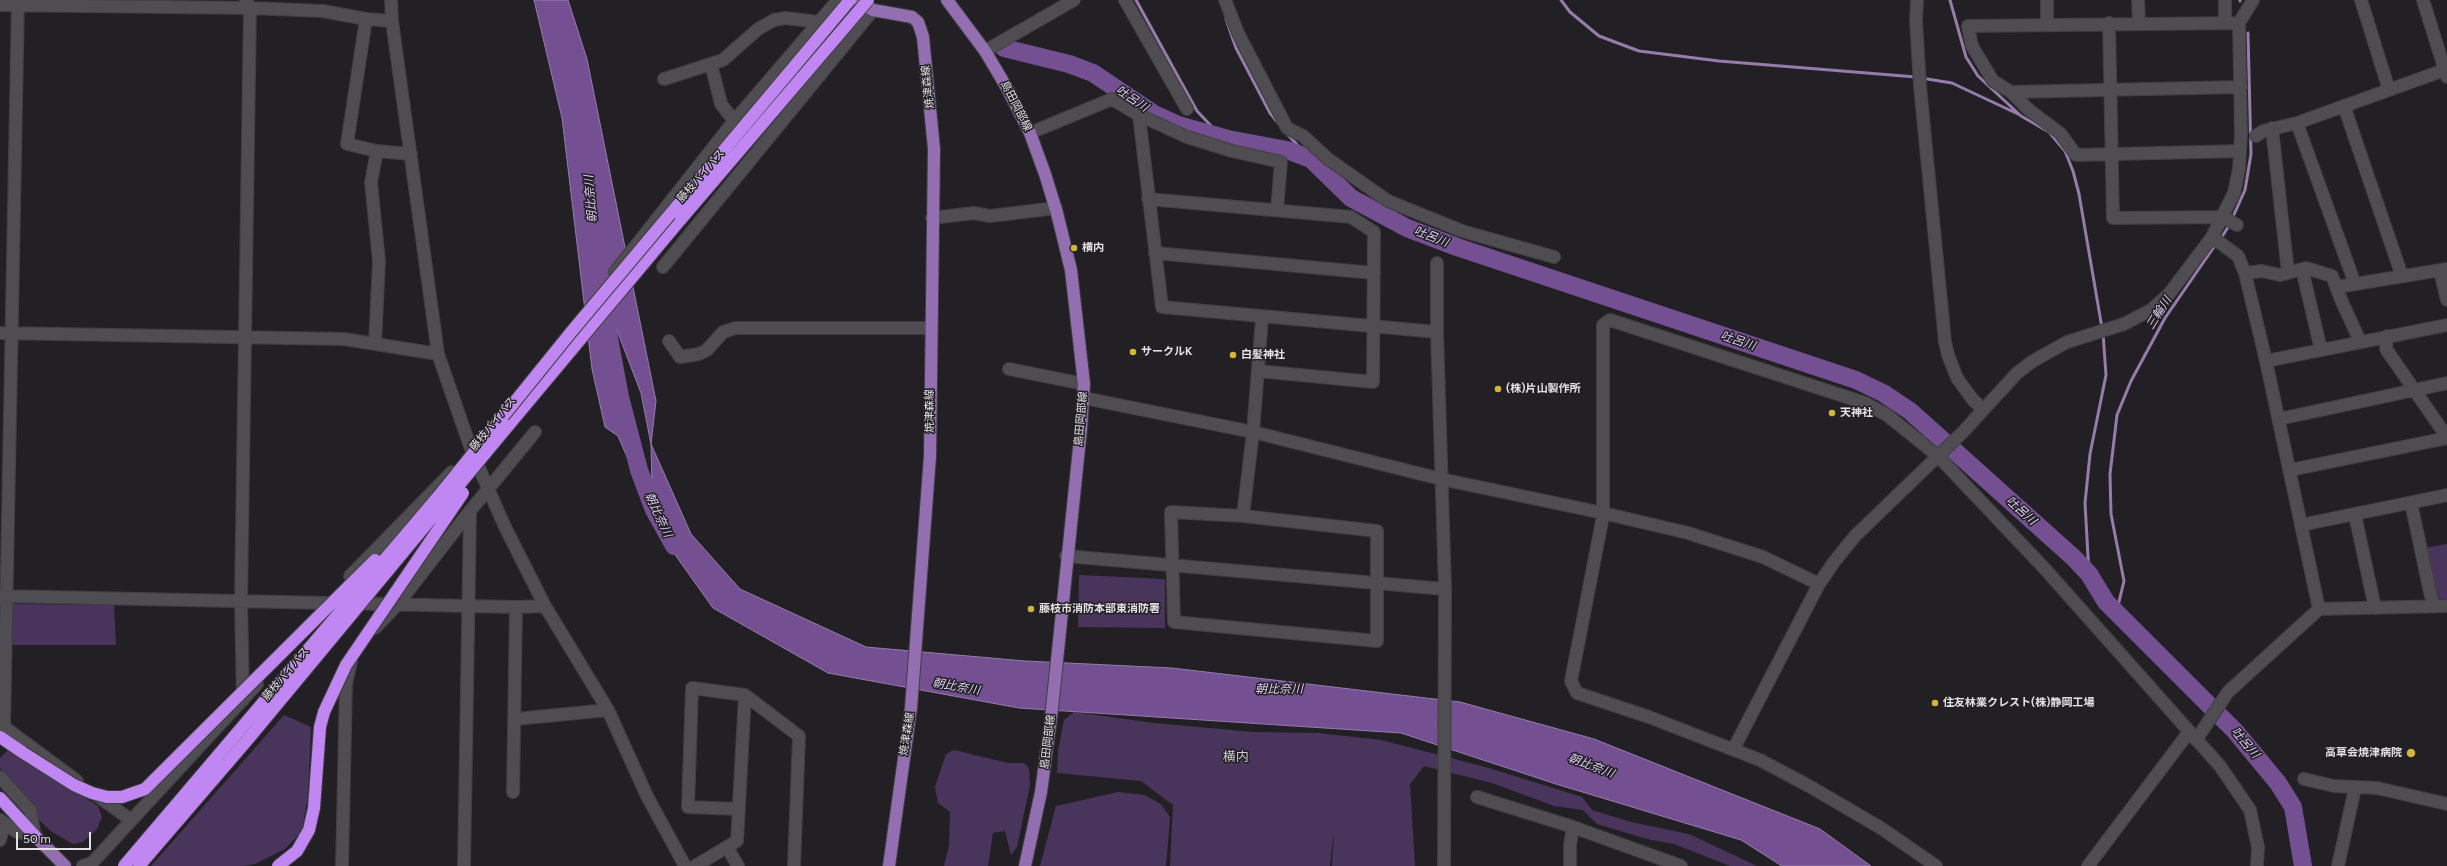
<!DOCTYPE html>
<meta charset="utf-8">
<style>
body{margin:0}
#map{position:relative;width:2447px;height:866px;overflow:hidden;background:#232025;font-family:Figtree,sans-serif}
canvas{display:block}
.scale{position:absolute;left:16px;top:832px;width:75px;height:18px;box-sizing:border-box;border:2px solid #e3e1e4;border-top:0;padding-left:5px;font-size:12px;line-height:14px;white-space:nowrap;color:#e3e1e4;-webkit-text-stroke:3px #232025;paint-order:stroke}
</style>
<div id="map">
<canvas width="2447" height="866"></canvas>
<div class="scale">50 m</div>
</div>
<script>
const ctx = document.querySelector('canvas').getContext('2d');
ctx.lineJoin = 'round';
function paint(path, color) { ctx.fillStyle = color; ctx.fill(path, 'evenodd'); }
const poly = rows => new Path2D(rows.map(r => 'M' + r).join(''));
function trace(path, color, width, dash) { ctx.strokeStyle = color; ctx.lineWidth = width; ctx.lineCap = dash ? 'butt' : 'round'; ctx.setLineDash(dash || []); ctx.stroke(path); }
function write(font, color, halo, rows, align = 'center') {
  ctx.font = font + ' Figtree,"Noto Sans JP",sans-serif'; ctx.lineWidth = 3; ctx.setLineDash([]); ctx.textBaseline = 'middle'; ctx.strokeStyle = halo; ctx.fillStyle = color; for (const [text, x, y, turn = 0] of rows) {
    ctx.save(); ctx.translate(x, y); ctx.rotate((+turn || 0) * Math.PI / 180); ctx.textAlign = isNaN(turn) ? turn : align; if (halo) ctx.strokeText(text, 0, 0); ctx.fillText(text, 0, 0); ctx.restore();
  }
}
paint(poly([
 [2447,544,2447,600,2437,599,2424,548],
 [1079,575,1165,579,1165,628,1078,627],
 [8,604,114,605,116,645,9,645],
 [1074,712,1154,723,1253,732,1318,733,1381,740,1489,768,1582,797,1592,810,1631,822,1689,834,1757,866,1730,866,1674,844,1647,839,1597,824,1583,810,1554,806,1492,783,1424,766,1410,784,1415,866,1332,866,1334,829,1330,866,1170,866,1173,805,1141,781,1057,773,1058,751,1064,720],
 [284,715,311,727,308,796,302,831,285,849,255,864,242,866,151,866],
 [9,749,98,806,102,817,97,829,83,842,73,844,52,832,38,819,33,803,0,768,0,758],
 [954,750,1008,763,1024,763,1029,768,1030,785,1017,847,1011,855,1005,831,993,833,988,866,944,866,949,845,950,812,938,803,935,787,946,754],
 [1118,792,1144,795,1161,804,1170,817,1166,866,1040,866,1056,806]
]), '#49355b');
const water = poly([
 [534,0,568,0,587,59,656,401,651,444,691,534,740,589,866,647,1025,661,1172,668,1460,702,1594,739,1820,829,1871,866,1782,866,1741,840,1556,784,1401,733,1019,708,828,673,713,608,666,542,652,489,651,444,641,393,616,328,605,359,629,434,639,485,618,436,605,427,592,369,562,118,534,0]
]);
paint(water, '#745092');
trace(water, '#957cab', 1);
trace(poly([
 [1136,0,1197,111,1214,129,1228,139],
 [1561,0,1570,12,1599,36,1639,51,1719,61,1916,77],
 [1950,0,1966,57,1978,76,2021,116,2049,132,2065,151,2073,171,2079,194,2102,328],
 [2240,1,2240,0],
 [1226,19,1236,48,1270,113,1279,124],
 [1921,78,1952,83,2018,114],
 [1286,133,1311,159],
 [2232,219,2245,190,2251,154,2248,33],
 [2220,240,2230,224],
 [2089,574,2085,503,2090,454,2106,375,2103,333],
 [2117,610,2124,581,2111,514,2110,474,2117,415,2131,381,2165,318,2216,244]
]), '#957cab', 3);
trace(poly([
 [1004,48,1069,64,1093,73,1154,114,1178,125,1228,139,1287,150,1311,159,1351,198,1407,228,1457,247,1856,380,1883,393,1910,411,2074,558,2089,574,2106,602,2235,731,2278,783,2293,807,2303,866],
 [606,322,620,397,639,470,654,510,674,546]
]), '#745092', 18);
const minor = poly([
 [391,0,392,21,438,354,472,452,505,527,545,606,608,710,647,796,685,866],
 [1125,0,1187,109],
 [1225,0,1238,33,1287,128,1303,136,1328,159,1388,201,1462,231,1554,257],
 [1917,0,1916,21,1920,86,1945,342,1948,355,1957,378,1973,400,1983,409],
 [2138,0,2139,23],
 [2225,0,2225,22],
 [2361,0,2389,90],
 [2423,0,2447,77],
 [0,5,250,8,323,11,366,19,392,21],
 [366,19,347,144,377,151,371,182,379,261,375,344],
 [2109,23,2113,218,2223,217,2237,225],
 [2239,23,1968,26,1972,46,1993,81,2011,92,2029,110,2060,133,2076,155,2240,151],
 [2047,25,2047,0],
 [985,51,1074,0],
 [711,64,721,104,734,121],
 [664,79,723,60,758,29,774,20,785,18,819,22],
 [2011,92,2241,87],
 [2344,106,2402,276],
 [1139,115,1162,307,1437,332],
 [2297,123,2355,284],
 [2272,128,2288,273],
 [1030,133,1112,99,1139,115,1187,137,1232,151,1281,162,1277,210],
 [2256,136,2263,131,2297,123,2447,69],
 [377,151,411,154],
 [1148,199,1351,217,1374,232,1373,382,1258,371],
 [932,218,974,213,990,216,1056,208],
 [2212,237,2238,256,2245,273,2266,361,2319,609,2447,606],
 [1155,253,1374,273],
 [1437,263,1437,332,1445,589,1444,866],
 [663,267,873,10],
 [2302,269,2321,350],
 [2440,271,2447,300],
 [615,272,734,121,838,0],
 [2245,273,2262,271,2280,275,2306,268,2332,276,2342,302,2360,341],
 [2337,287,2447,269],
 [0,333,344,339,438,354],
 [2387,336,2386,349,2447,437],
 [669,341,680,357,699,354,707,350,723,332,736,328,930,328],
 [2266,361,2447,325],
 [1009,369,1084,384],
 [1084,398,1253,432,1441,479,1603,513,1688,533,1763,557,1819,584],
 [2279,419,2447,383],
 [2290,470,2447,438],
 [2411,503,2433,606],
 [1171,512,1243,516,1377,531,1377,641,1174,622,1171,512],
 [2355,515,2375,608],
 [1243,516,1253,432,1262,318],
 [2301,525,2447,495],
 [1066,556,1445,589],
 [350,576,452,472],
 [0,596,516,607,545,606],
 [375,628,398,604,470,511],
 [243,700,241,600,250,8,246,0],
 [515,719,608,710],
 [4,727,18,0],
 [0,732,4,727,77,781],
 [2196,740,2228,692,2319,609],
 [1734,748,1819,584,1834,562,1855,536,1963,432,2017,373,2033,361,2067,342,2124,324,2151,310,2169,294,2212,237,2234,193,2239,169,2241,133,2239,23,2253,0],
 [0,777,30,810,35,836,17,832,0,820],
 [2304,779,2334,786,2377,788,2447,804],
 [513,792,516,607],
 [95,794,131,820],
 [1477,797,1573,827,1681,866],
 [739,809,688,807,692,688,745,695,799,736,794,866],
 [0,840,4,823],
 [727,847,738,866],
 [83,866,92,863,257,684],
 [342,866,346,684,351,662],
 [464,866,470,511,535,432],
 [695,866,737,841,745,695],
 [1570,866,1570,845,1573,827],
 [1936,866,1881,828,1809,786,1760,760,1649,717,1577,693,1571,681,1603,516,1603,325,1610,320,1865,403,1887,415,1938,456,2045,569,2220,766,2250,810,2258,847,2257,866],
 [2088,866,2189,732],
 [2338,866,2355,788]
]);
const major = poly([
 [855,0,873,10,912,17,918,22,923,37,934,149,930,456,911,708,889,866],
 [947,0,985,51,1007,88,1030,133,1045,174,1057,213,1071,270,1084,384,1081,429,1051,718,1041,792,1025,866],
 [35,836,65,866]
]);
const highway = poly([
 [508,426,681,219],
 [0,737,22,752],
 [0,798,35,836]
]);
trace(minor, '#403e41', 14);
trace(major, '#403e41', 14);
trace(highway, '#403e41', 14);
trace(minor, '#4f4c52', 12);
trace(major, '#936fb1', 12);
trace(highway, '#c086f1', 12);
const highwayBridge = poly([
 [681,219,868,0],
 [22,752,74,785,92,793,107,797,122,797,145,789,375,560],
 [124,866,437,498,572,331,850,0],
 [139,866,249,738,508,426],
 [278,866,297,851,309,830,314,808,320,727,324,712,346,665,463,493]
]);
trace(highwayBridge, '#403e41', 14, []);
trace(highwayBridge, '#c086f1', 12);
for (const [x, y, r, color] of [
 [1074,248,4,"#d1b736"],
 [1133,352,4,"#d1b736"],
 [1233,355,4,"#d1b736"],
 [1498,389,4,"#d1b736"],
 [1832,413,4,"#d1b736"],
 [1031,609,4,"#d1b736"],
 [1935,703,4,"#d1b736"],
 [2411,753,5,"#d1b736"]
]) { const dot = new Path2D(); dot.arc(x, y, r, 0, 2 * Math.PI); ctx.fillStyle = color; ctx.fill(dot); trace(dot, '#232025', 1.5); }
write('11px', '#e3e1e4', '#232025', [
 ["焼津森線",928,87,-96],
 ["島田岡部線",1016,106,63],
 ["藤枝バイパス",701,176,-49],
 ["焼津森線",930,411,-90],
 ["島田岡部線",1081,419,-85],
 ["藤枝バイパス",493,424,-51],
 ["藤枝バイパス",286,674,-50],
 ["焼津森線",907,734,-81],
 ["島田岡部線",1048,742,-83]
]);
write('bold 11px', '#e3e1e4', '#232025', [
 ["横内",1082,248],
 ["サークルK",1141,352],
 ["白髪神社",1241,355],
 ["(株)片山製作所",1506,389],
 ["天神社",1840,413],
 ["藤枝市消防本部東消防署",1039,609],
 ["住友林業クレスト(株)静岡工場",1943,703],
 ["高草会焼津病院",2402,753,"right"]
], 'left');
write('italic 12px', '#dfcdf3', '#232025', [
 ["吐呂川",1132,99,34],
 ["朝比奈川",591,199,-95],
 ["吐呂川",1431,237,21],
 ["三輪川",2159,313,-58],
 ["吐呂川",1738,341,18],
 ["吐呂川",2021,511,42],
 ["朝比奈川",658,515,65],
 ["朝比奈川",956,687,10],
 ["朝比奈川",1279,689],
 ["吐呂川",2245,743,50],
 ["朝比奈川",1591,766,21]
]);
write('13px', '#cfcbd2', '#232025', [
 ["横内",1236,757]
]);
</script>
